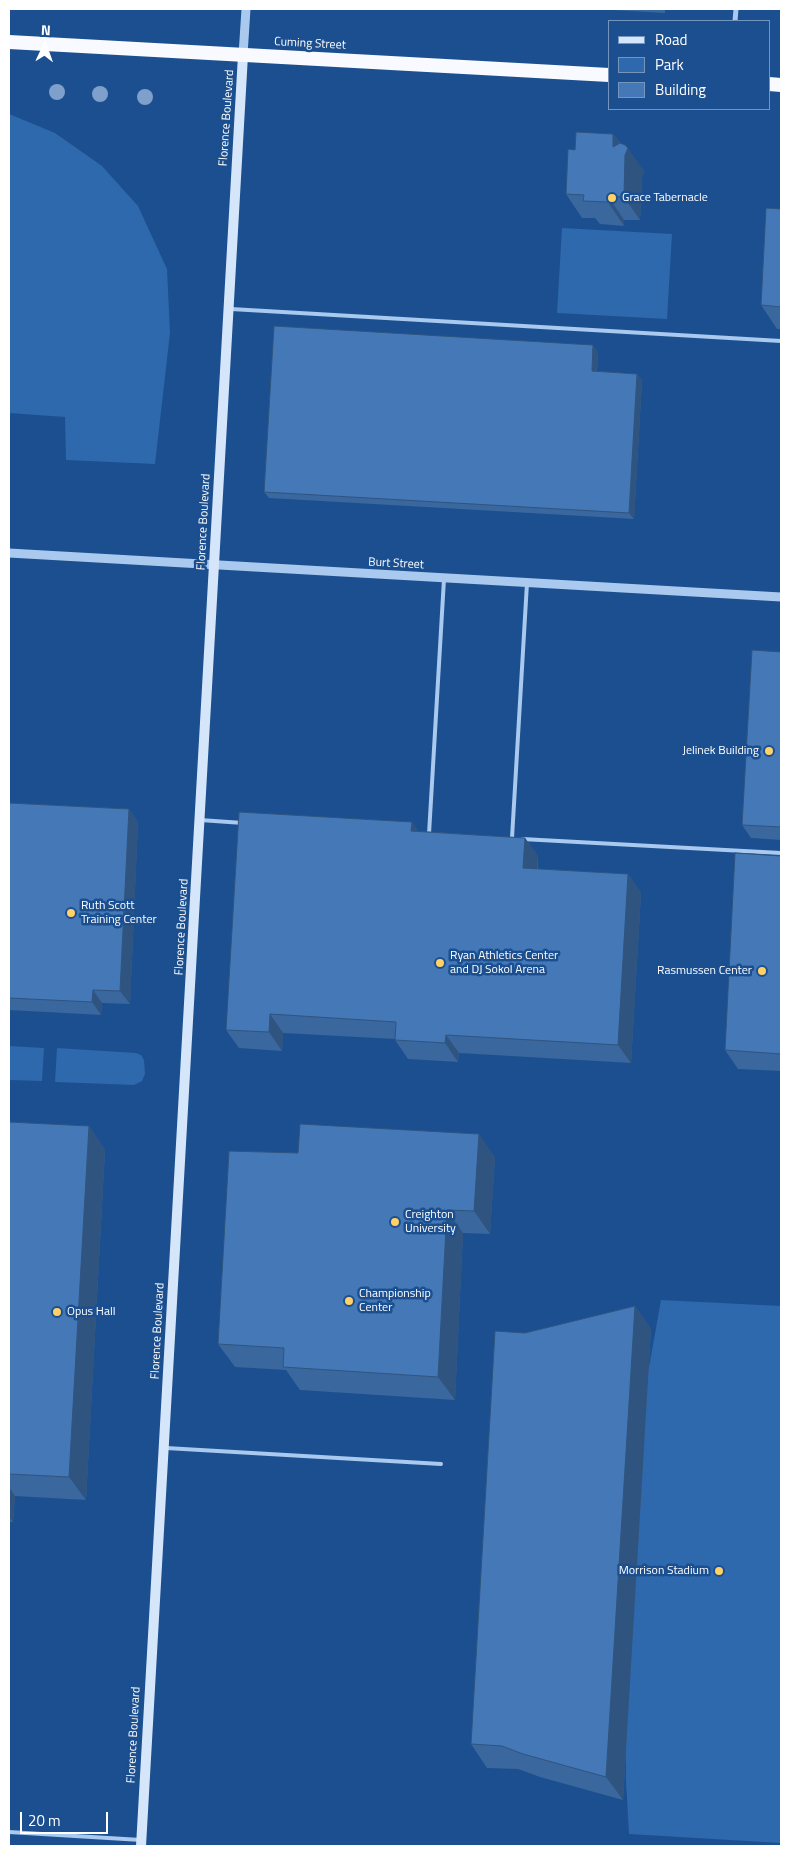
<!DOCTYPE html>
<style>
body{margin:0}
#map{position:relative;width:790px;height:1855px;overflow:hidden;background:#1b4f8f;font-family:"Titillium Web",sans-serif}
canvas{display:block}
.frame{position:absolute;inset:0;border:10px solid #fff;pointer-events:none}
.legend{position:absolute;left:608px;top:20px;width:162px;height:90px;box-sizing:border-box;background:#1b4f8f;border:1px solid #7695bc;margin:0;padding:6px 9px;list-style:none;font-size:15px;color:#fff}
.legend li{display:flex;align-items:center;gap:10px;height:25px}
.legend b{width:25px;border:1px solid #7695bc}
.north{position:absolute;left:20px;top:20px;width:50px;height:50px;-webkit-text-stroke:4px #1b4f8f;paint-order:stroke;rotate:3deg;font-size:14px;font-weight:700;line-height:20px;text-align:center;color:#fff}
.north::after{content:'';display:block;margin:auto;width:18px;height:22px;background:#fff;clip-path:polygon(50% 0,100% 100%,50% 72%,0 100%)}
.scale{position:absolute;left:20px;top:1812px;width:88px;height:22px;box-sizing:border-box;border:2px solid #fff;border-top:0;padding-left:6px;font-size:15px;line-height:18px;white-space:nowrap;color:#fff;-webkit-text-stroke:4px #1b4f8f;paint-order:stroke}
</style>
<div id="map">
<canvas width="790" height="1855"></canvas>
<div class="frame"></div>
<ul class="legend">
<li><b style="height:6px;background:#d6e6fa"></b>Road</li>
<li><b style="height:14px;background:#2e69ad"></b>Park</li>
<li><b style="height:14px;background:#4478b7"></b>Building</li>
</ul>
<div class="north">N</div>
<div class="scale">20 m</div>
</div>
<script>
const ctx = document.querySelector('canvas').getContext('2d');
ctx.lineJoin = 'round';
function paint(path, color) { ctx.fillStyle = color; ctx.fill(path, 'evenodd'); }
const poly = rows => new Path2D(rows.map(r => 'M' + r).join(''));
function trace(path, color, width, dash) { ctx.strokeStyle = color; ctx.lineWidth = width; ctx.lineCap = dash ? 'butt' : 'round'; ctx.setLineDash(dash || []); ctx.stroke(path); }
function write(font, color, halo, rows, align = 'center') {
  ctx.font = font + ' "Titillium Web",sans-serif'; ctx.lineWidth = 5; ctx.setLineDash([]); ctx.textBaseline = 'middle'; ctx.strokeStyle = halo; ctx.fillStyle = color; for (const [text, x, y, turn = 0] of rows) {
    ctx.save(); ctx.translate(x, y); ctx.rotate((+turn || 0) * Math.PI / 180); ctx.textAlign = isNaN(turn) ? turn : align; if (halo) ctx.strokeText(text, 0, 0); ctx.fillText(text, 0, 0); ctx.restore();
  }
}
paint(poly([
 [9,114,55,133,102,166,138,206,167,269,170,333,155,464,66,460,65,417,9,413],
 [562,228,672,234,667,319,557,313],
 [9,1046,44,1048,42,1081,9,1080],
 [57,1048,136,1053,141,1055,144,1060,145,1074,142,1081,134,1085,55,1082],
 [661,1300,781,1306,781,1843,629,1834,626,1781,626,1674,633,1457]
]), '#2e69ad');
trace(poly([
 [231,309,781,341],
 [200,820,243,823],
 [429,834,444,579],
 [512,838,527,583],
 [522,839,781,853],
 [166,1448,441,1464],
 [9,1832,141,1840]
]), '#a9c9ee', 4);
trace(poly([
 [735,21,736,9]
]), '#a9c9ee', 5);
trace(poly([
 [243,55,246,9],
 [9,553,781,597]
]), '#a9c9ee', 9);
trace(poly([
 [141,1846,243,55]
]), '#d6e6fa', 10);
trace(poly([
 [9,42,609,75],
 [769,84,781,85]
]), '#f8faff', 14);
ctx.fillStyle = '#7ea0ca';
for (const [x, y] of [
 [57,92],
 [100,94],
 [145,97]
]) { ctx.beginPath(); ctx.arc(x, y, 8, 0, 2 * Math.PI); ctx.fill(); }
paint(poly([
 [595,9,665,9,665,13],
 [613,134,620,143,644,171,642,178,640,220,624,220,624,226,600,224,595,218,582,218,566,194,575,150],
 [781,209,781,329,777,329,761,305],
 [598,352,597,371,637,374,642,381,634,519,269,498,264,492],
 [781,652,781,840,751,838,742,825],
 [9,803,129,809,138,822,130,1004,102,1003,101,1015,9,1010],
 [412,822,418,831,525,838,538,856,538,869,628,874,641,893,631,1063,459,1053,458,1062,408,1059,395,1040,395,1039,283,1033,282,1051,239,1048,226,1030],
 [781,856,781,1071,738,1069,725,1050],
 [9,1122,89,1126,105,1150,86,1500,15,1496,13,1522,9,1522],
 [495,1157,490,1234,463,1233,455,1400,300,1390,286,1370,235,1367,218,1344],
 [635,1306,651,1329,623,1800,540,1777,518,1769,487,1768,471,1744,525,1333]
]), '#3a679d');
paint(poly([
 [613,134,626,152,628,148,644,171,642,178,640,220,624,197,613,147],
 [608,196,624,220,624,226,608,202],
 [593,345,598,352,596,378,592,371],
 [637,374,642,381,634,519,629,513],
 [129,809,138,822,130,1004,120,991],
 [412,822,425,841,411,831],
 [525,838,538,856,536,887,523,868],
 [628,874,641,893,631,1063,618,1045],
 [93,990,102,1003,101,1015,92,1002],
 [270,1014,283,1033,282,1051,269,1032],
 [446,1035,459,1053,458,1062,445,1043],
 [89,1126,105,1150,86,1500,69,1477],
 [479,1134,495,1157,490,1234,474,1211],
 [447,1210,463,1233,455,1400,438,1377],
 [635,1306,651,1329,623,1800,606,1777],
 [9,1487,15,1496,13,1522,9,1517]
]), '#305480');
const building = poly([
 [576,132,613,134,613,147,620,143,625,145,628,148,625,155,624,197,608,196,608,202,583,201,584,195,566,194,568,149,575,150,576,132],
 [766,208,781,209,781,307,761,305,766,208],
 [274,326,593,345,592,371,637,374,629,513,264,492,274,326],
 [752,650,781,652,781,827,742,825,752,650],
 [9,803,129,809,120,991,93,990,92,1002,9,998,9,803],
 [239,812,412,822,411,831,525,838,523,868,628,874,618,1045,446,1035,445,1043,395,1040,396,1022,270,1014,269,1032,226,1030,239,812],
 [735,853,781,856,781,1054,725,1050,735,853],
 [9,1122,89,1126,69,1477,9,1474,9,1122],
 [300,1124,479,1134,474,1211,447,1210,438,1377,283,1367,284,1348,218,1344,229,1151,298,1153,300,1124],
 [635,1306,606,1777,523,1754,502,1746,471,1744,495,1331,525,1333,635,1306]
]);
paint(building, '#4478b7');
trace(building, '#305480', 1);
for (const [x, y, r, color] of [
 [612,198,5,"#ffd166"],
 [769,751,5,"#ffd166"],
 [71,913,5,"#ffd166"],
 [440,963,5,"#ffd166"],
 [762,971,5,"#ffd166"],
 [395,1222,5,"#ffd166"],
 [349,1301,5,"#ffd166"],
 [57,1312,5,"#ffd166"],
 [719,1571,5,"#ffd166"]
]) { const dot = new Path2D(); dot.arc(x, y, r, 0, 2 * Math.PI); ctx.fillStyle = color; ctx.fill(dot); trace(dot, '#1b4f8f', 2); }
write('12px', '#fff', '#1b4f8f', [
 ["Cuming Street",310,44,3],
 ["Florence Boulevard",227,118,-86],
 ["Florence Boulevard",204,522,-87],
 ["Burt Street",396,564,3],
 ["Florence Boulevard",182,927,-87],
 ["Florence Boulevard",158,1331,-87],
 ["Florence Boulevard",134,1735,-87]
]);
write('12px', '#fff', '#1b4f8f', [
 ["Grace Tabernacle",622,198],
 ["Jelinek Building",759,751,"right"],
 ["Ruth Scott",81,906],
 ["Training Center",81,920],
 ["Ryan Athletics Center",450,956],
 ["and DJ Sokol Arena",450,970],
 ["Rasmussen Center",752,971,"right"],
 ["Creighton",405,1215],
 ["University",405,1229],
 ["Championship",359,1294],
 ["Center",359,1308],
 ["Opus Hall",67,1312],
 ["Morrison Stadium",709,1571,"right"]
], 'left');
</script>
